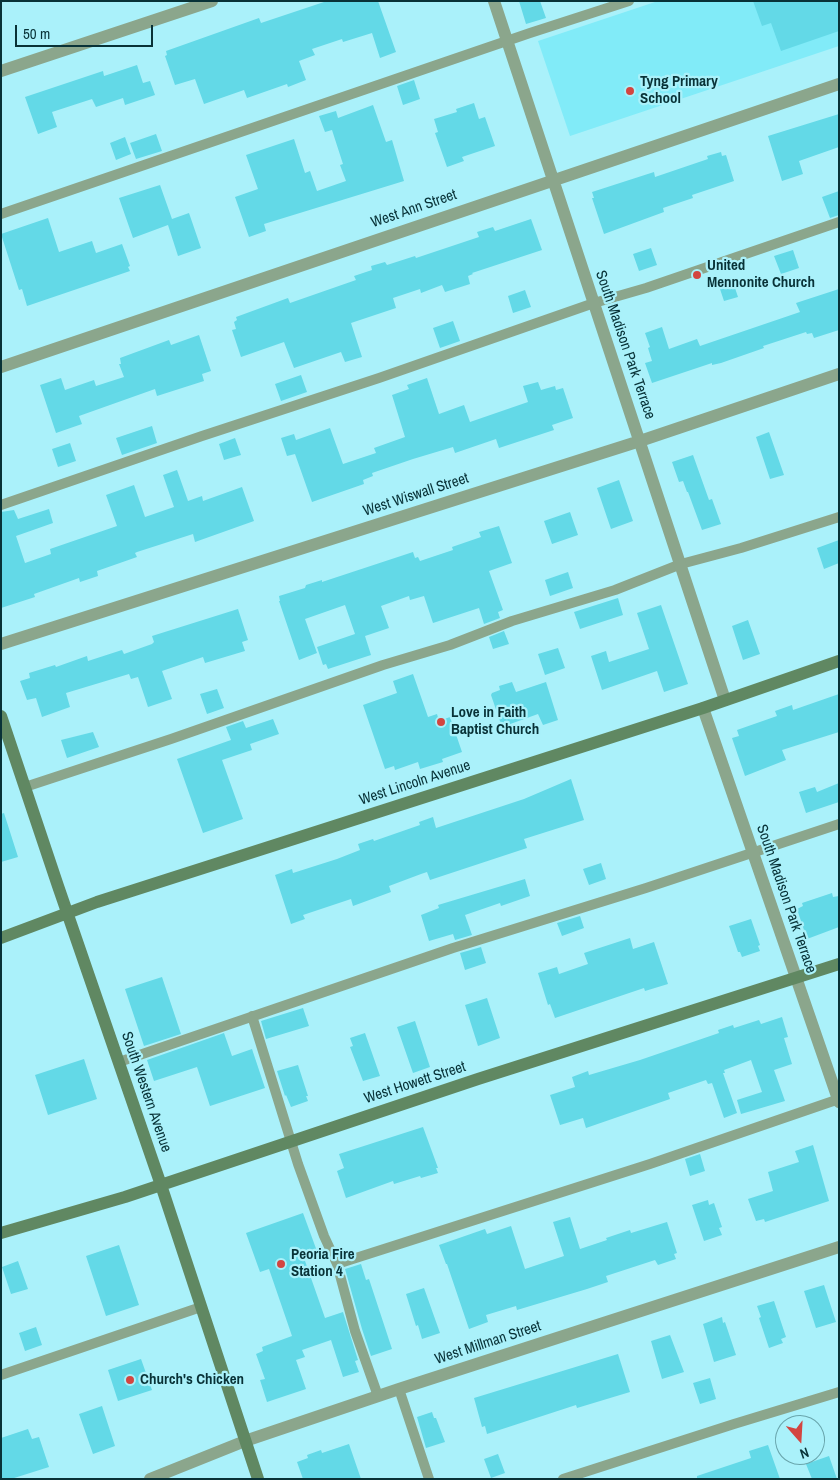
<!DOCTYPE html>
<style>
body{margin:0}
#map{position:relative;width:840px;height:1480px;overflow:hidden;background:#aaf1fa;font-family:"Archivo Narrow",sans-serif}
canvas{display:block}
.frame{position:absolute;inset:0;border:2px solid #083237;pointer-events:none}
.north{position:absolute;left:775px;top:1415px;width:50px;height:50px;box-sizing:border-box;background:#aaf1fa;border:1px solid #69a5ac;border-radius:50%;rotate:161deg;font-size:14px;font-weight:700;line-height:20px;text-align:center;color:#083237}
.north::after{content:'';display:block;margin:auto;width:18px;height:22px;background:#d34540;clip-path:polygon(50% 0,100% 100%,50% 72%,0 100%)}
.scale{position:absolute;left:15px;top:25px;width:138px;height:22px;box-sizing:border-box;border:2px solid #083237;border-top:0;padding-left:6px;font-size:15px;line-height:18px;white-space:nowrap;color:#083237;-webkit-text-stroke:4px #aaf1fa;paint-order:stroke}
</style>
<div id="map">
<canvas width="840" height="1480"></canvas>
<div class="frame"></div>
<div class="north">N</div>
<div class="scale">50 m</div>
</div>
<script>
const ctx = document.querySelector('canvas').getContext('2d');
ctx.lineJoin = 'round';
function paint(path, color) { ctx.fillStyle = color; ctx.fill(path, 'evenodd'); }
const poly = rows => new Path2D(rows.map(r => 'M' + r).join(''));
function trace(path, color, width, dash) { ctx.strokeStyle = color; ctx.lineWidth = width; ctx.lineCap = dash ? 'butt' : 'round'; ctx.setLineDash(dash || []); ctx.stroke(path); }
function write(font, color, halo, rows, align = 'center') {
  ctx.font = font + ' "Archivo Narrow",sans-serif'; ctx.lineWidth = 4.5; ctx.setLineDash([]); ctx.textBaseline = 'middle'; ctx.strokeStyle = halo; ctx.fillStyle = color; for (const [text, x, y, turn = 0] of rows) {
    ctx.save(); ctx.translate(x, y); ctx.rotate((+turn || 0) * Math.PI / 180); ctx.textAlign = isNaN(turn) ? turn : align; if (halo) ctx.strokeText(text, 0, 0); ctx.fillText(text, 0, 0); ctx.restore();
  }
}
paint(poly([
 [658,1,839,1,839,46,570,136,538,41]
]), '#81ebf8');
paint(poly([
 [327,1,378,1,396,52,380,58,372,33,343,42,342,39,312,49,315,55,299,61,306,80,288,87,287,84,247,98,244,90,204,104,195,79,175,85,165,56,167,55,166,51,259,18,261,23],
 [519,1,540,1,546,18,526,24],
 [753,1,839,1,839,31,781,51,771,23,762,26],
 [137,65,143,83,150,81,155,95,125,105,123,98,96,107,92,99,52,112,57,127,38,134,25,97,103,71,104,76],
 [414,80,420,99,403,105,397,86],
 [474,103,479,119,485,117,495,146,462,157,464,161,447,167,435,133,438,132,434,119,457,112,456,109],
 [373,105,386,142,392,140,404,181,264,224,266,231,249,237,235,197,258,189,246,155,294,139,305,173,310,171,317,191,346,181,340,165,343,164,332,130,325,132,319,116,336,111,338,118],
 [839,114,839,147,799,161,803,174,782,181,768,136],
 [156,134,162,151,136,159,130,143],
 [125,137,131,154,116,160,110,143],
 [721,152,722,156,726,155,734,181,692,195,693,198,663,208,664,212,604,234,592,198,594,198,592,192,654,172,655,177,708,159,707,156],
 [160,185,172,219,189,213,201,248,178,256,168,225,133,238,119,198],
 [839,191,839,215,830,218,822,197],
 [48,218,59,252,92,241,96,253,122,244,130,266,128,267,130,271,27,306,22,289,19,290,1,234],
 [531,219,542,250,472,273,473,274,468,276,470,284,445,292,442,285,421,293,420,289,393,298,396,308,351,323,362,357,345,362,341,352,294,368,284,342,241,357,232,330,236,329,234,322,237,320,236,317,288,298,290,303,356,280,354,276,372,270,371,266,385,262,387,265,415,256,416,258,479,237,477,232,493,227,495,231],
 [651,248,657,265,639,271,633,254],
 [793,250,799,268,781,274,774,256],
 [732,279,738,297,724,301,718,283],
 [839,289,839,330,814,338,812,333,807,334,806,332,763,346,764,348,721,363,712,365,712,363,652,383,645,363,652,361,648,348,650,347,645,333,662,327,669,349,697,339,700,346,800,312,796,303],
 [525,290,531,307,513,313,508,296],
 [453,321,460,341,440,348,433,328],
 [199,335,211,371,202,374,204,381,157,396,155,389,79,416,82,424,56,433,40,385,61,378,65,390,94,380,96,386,124,377,119,364,121,364,120,358,169,340,171,345],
 [301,375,307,392,281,401,275,384],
 [427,378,439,414,464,405,470,422,528,402,523,386,538,382,541,390,555,386,556,390,563,388,573,418,552,425,554,430,499,448,496,439,455,453,453,447,413,459,372,473,373,476,363,480,364,484,312,502,295,454,287,456,281,438,294,434,296,440,330,428,343,464,376,453,374,448,405,437,392,395,409,389,407,385],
 [152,426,157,443,122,455,116,438],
 [769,432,784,475,770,479,756,437],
 [235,438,241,455,224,460,219,444],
 [70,443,76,461,58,467,52,449],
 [693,455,709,500,712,499,721,524,702,530,688,492,687,492,683,481,679,482,672,462],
 [177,470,188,501,202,496,203,501,242,487,254,521,195,542,193,534,137,552,135,553,137,557,97,571,98,576,80,582,79,578,34,594,35,597,1,608,1,512,14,510,18,519,49,509,53,523,16,536,25,563,51,554,50,549,117,526,106,495,134,485,145,517,174,507,163,475],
 [619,480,633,521,611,529,597,488],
 [570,512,578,535,552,544,544,521],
 [499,526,512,563,489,571,503,610,498,612,500,618,484,624,479,608,433,623,424,596,410,600,409,596,381,606,389,628,365,636,371,655,328,669,326,664,323,665,317,647,355,634,345,605,305,619,317,653,299,660,279,601,280,601,279,596,305,588,306,585,322,580,322,582,413,552,415,558,418,557,420,561,453,550,452,547,481,537,479,532],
 [839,540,839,563,824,569,817,548],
 [568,572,573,588,550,596,545,580],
 [618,598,623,615,580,629,574,612],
 [661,605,688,684,664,692,657,671,602,690,591,656,606,651,609,662,649,649,637,613],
 [238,609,248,640,242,642,245,651,205,663,203,657,162,671,172,699,148,707,138,677,131,679,129,674,66,693,70,707,42,717,36,698,27,700,20,681,30,678,29,673,55,665,56,667,87,656,88,661,122,650,124,654,152,644,154,642,152,636],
 [748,620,760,654,743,660,732,626],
 [504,631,509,644,493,649,489,637],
 [558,648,565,668,545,675,538,654],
 [413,674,428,717,437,714,439,721,450,717,462,752,442,759,443,762,420,769,418,762,395,770,394,766,385,769,363,705,397,693,393,681],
 [512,682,516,692,546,682,558,720,543,725,538,714,502,727,491,695,492,693,500,690,499,686],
 [217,689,224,708,207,714,200,694],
 [839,694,839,732,782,750,786,760,745,776,732,738,739,736,737,730,777,716,775,711,792,705,793,710],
 [273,719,279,734,250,744,252,750,222,760,243,819,203,833,177,759,231,740,226,727,243,721,246,728],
 [93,732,99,747,67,758,61,740],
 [571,779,584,820,524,839,527,848,430,880,427,872,421,874,389,886,391,892,353,906,351,899,303,915,305,919,291,924,275,875,292,869,293,873,337,859,360,850,358,844,373,839,374,841,420,825,419,822,433,817,436,828,524,799],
 [839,783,839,802,806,813,799,792,815,787,817,792],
 [4,813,18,857,1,862,1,814],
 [601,863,606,879,589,885,583,869],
 [525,879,530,896,501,906,500,903,465,915,472,935,455,940,453,934,429,941,421,915,439,908,438,905],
 [832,893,833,897,839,896,839,927,807,939,797,909,803,906,802,903],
 [580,916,584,928,562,936,557,923],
 [751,919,760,945,758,946,760,951,742,957,740,952,738,952,729,926],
 [630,938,633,949,654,942,668,984,645,991,644,988,555,1018,550,1004,548,1005,538,973,557,967,559,974,588,964,584,953],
 [481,947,486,963,465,970,460,953],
 [162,977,181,1034,144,1046,125,989],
 [487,998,500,1038,478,1046,465,1005],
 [303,1008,309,1026,266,1039,261,1021],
 [782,1017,788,1037,784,1038,792,1064,774,1070,785,1101,741,1114,737,1100,762,1092,751,1060,724,1070,725,1073,723,1073,737,1113,724,1118,712,1083,708,1084,706,1080,668,1093,670,1099,586,1128,583,1118,560,1125,550,1095,575,1087,572,1077,588,1071,589,1075,640,1060,719,1033,718,1030,733,1025,734,1028,759,1020,761,1024],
 [415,1021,430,1067,413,1073,397,1027],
 [224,1033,232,1056,252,1049,265,1088,210,1106,197,1067,154,1081,147,1060],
 [365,1033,380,1076,363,1081,350,1047,353,1046,350,1038],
 [84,1059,97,1099,48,1115,35,1075],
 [298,1065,308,1096,306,1096,308,1101,291,1107,286,1095,285,1096,277,1071],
 [423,1127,438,1168,436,1168,438,1173,421,1178,420,1176,394,1184,393,1181,346,1198,337,1171,344,1168,339,1154],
 [813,1145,829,1201,765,1222,764,1219,756,1221,748,1199,773,1191,768,1172,799,1162,795,1151],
 [700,1154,705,1171,690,1176,685,1159],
 [708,1200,709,1205,714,1203,722,1227,719,1228,722,1235,704,1241,692,1205],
 [303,1213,318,1254,304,1258,325,1318,343,1312,358,1360,355,1361,359,1372,343,1377,331,1340,302,1350,305,1357,296,1360,306,1389,267,1402,260,1380,265,1379,256,1354,263,1351,262,1347,292,1336,269,1269,260,1272,246,1233],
 [570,1217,580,1249,607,1240,606,1238,630,1230,631,1233,667,1222,677,1253,674,1254,676,1259,658,1265,655,1260,606,1276,608,1282,587,1289,517,1310,516,1306,486,1315,488,1322,469,1329,447,1264,446,1264,439,1245,485,1229,487,1234,511,1226,525,1269,564,1256,553,1222],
 [119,1245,139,1305,106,1316,86,1256],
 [18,1261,28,1289,11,1294,2,1267],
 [361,1264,366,1280,369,1279,392,1349,371,1356,362,1329,345,1269],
 [824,1285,836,1322,816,1328,804,1291],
 [424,1288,440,1333,422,1339,418,1325,416,1326,406,1294],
 [774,1301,786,1337,781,1339,783,1343,769,1348,759,1318,761,1317,757,1306],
 [722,1317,723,1323,725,1322,736,1355,714,1362,703,1324],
 [36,1327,42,1345,25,1351,19,1333],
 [670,1335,684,1372,662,1379,651,1341],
 [618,1354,630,1392,577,1408,576,1405,487,1434,485,1426,482,1427,474,1398],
 [141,1359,152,1390,118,1401,108,1370],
 [710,1378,716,1399,700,1404,693,1383],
 [102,1406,115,1446,93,1454,79,1414],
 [432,1412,434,1418,436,1418,445,1442,426,1448,417,1417],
 [28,1429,32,1439,39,1437,49,1467,11,1479,1,1479,1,1438],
 [349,1444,361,1479,303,1479,297,1462,308,1458,307,1455,321,1450,322,1453],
 [768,1445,780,1479,697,1479,697,1476,751,1458,749,1451],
 [498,1454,505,1473,491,1478,484,1459],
 [829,1456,837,1479,812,1479,806,1464]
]), '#63d9e7');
trace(poly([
 [1,214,530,33,629,1],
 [1,505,202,436,379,378,594,303,646,288,839,222],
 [25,787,171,739,383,665,450,645,512,621,615,590,681,564,741,548,839,517],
 [252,1016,298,1164,324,1236,337,1264,355,1331,378,1396],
 [119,1062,453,948,646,888,839,824],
 [337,1264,650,1164,839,1099],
 [1,1375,201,1307],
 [399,1389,429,1479],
 [563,1479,734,1424,839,1392]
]), '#8ba68c', 10);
trace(poly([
 [494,1,725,700],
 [1,71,212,1],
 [1,367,839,84],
 [1,644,640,441,839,374],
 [703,708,839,1102],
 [150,1479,245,1441,399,1389,839,1247]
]), '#8ba68c', 12);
trace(poly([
 [1,716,58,886,161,1185,258,1479],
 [1,938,97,902,703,708,839,661],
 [1,1233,125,1197,478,1079,839,964]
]), '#608862', 12);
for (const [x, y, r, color] of [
 [630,91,5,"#d34540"],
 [697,275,5,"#d34540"],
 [441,722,5,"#d34540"],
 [281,1264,5,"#d34540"],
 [130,1380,5,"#d34540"]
]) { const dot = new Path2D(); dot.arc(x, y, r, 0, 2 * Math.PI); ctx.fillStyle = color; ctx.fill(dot); trace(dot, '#aaf1fa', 2); }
write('bold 15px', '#083237', '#aaf1fa', [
 ["Tyng Primary",640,82],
 ["School",640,99],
 ["United",707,266],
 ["Mennonite Church",707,283],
 ["Love in Faith",451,713],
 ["Baptist Church",451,730],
 ["Peoria Fire",291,1255],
 ["Station 4",291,1272],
 ["Church's Chicken",140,1380]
], 'left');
write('15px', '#083237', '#aaf1fa', [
 ["West Ann Street",414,209,-19],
 ["South Madison Park Terrace",625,345,71],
 ["West Wiswall Street",416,495,-18],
 ["West Lincoln Avenue",415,783,-18],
 ["South Madison Park Terrace",786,899,71],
 ["West Howett Street",415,1083,-18],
 ["South Western Avenue",146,1092,71],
 ["West Millman Street",488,1343,-18]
]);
</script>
